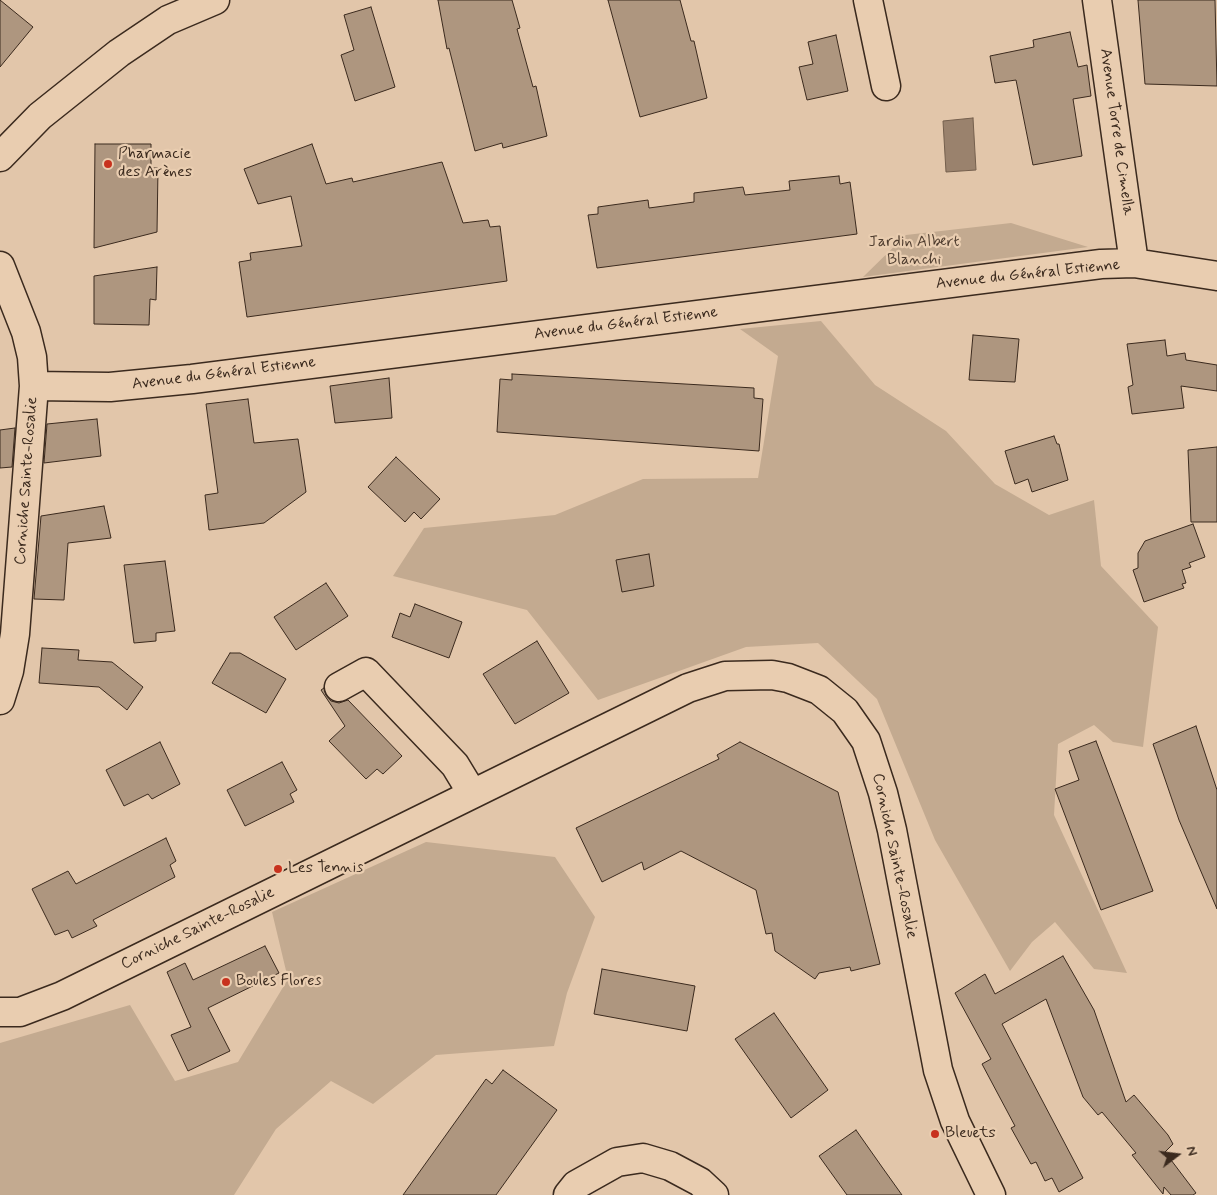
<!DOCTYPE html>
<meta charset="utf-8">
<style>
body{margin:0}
#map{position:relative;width:1217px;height:1195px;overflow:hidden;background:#e2c6aa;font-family:Mynerve,sans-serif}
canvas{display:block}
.north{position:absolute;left:1152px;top:1130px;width:50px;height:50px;-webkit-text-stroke:4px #e9cdb0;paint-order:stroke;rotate:75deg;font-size:14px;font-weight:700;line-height:20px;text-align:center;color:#3b2a1e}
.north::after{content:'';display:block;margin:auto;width:18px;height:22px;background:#3b2a1e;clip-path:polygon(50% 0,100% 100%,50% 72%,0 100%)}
</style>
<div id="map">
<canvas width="1217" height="1195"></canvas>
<div class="north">N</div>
</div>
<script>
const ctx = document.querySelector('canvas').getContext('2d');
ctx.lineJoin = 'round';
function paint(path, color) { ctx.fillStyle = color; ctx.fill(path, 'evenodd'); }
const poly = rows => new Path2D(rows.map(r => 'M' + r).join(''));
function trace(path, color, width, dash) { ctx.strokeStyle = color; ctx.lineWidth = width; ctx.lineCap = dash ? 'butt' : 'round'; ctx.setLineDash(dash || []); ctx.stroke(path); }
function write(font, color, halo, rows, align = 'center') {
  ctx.font = font + ' Mynerve,sans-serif'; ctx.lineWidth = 4.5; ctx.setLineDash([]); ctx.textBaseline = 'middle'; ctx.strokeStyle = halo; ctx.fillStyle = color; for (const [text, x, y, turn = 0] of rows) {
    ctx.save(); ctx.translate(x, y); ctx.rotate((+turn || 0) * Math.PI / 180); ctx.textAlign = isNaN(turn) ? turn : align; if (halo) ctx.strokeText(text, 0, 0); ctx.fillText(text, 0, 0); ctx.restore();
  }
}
paint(poly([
 [1011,223,1088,247,863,277,906,235],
 [821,321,875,385,946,431,995,484,1049,515,1094,500,1101,566,1158,627,1143,747,1113,742,1094,725,1058,744,1054,815,1127,973,1094,969,1055,922,1032,942,1010,971,935,840,877,699,818,643,746,647,598,700,527,610,393,576,424,528,555,515,643,479,758,478,778,356,740,329],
 [426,842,555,857,595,917,567,993,554,1046,436,1055,373,1104,331,1081,276,1129,234,1195,0,1195,0,1043,130,1005,175,1081,238,1062,288,979,272,912]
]), '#c3aa90');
const water = poly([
 [973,118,976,170,946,172,943,121,973,118]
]);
paint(water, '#9a826d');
trace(water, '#745f4d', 1);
const building = poly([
 [0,0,33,27,0,67,0,0],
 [438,0,512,0,520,28,517,29,533,87,536,86,547,136,503,148,502,143,475,151,449,48,447,49,438,0],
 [608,0,680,0,691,41,694,41,707,98,640,117,608,0],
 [1138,0,1215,0,1217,86,1145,84,1138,0],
 [371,7,395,87,355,101,341,55,354,50,344,15,371,7],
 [1070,32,1078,67,1087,65,1091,96,1073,99,1082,156,1033,165,1016,80,995,83,990,56,1034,47,1033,40,1070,32],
 [836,35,848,91,807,100,799,67,813,64,808,42,836,35],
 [95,144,151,144,151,168,158,168,157,232,94,248,95,144],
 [312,144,326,184,352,178,353,182,442,162,463,223,488,220,490,227,500,226,507,281,247,317,239,262,251,260,250,253,302,246,291,196,258,204,244,169,312,144],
 [839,176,840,184,850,182,857,234,597,268,588,215,598,214,598,207,648,200,649,208,694,202,694,193,743,187,745,195,790,190,789,181,839,176],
 [157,267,156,300,150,299,149,325,94,324,94,276,157,267],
 [973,335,1019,339,1015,382,969,380,973,335],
 [1165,340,1167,356,1185,353,1186,360,1217,365,1217,391,1181,386,1184,408,1132,414,1128,387,1133,385,1127,344,1165,340],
 [512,374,754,388,754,398,763,399,759,451,497,432,500,379,512,380,512,374],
 [389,378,392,418,335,423,330,386,389,378],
 [248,399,254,443,298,439,306,492,264,523,209,530,205,495,218,493,206,404,248,399],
 [97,419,101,456,44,463,47,424,97,419],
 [15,428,12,467,0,468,0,430,15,428],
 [1054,436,1057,444,1059,444,1068,480,1032,492,1028,479,1015,484,1005,451,1054,436],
 [1217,447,1217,522,1191,522,1188,450,1217,447],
 [396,457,440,499,421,519,414,512,405,522,368,487,396,457],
 [104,506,111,538,68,543,64,600,34,599,41,516,104,506],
 [1193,524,1205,557,1189,563,1191,567,1182,570,1186,583,1182,584,1184,588,1144,602,1133,570,1138,568,1138,553,1145,541,1193,524],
 [649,554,654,586,622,592,616,560,649,554],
 [165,561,175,631,156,633,156,641,134,643,124,565,165,561],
 [326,583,348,616,296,650,274,617,326,583],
 [415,604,462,622,449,658,392,637,400,613,410,617,415,604],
 [537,641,569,693,515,724,483,674,537,641],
 [42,648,79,650,78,660,112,662,143,687,127,710,99,687,39,683,42,648],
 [230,653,240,653,286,679,266,713,212,683,230,653],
 [324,688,326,695,331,701,339,703,348,700,402,756,383,774,377,769,366,779,329,741,345,726,321,690,324,688],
 [1196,726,1217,790,1217,909,1179,820,1153,744,1196,726],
 [1096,741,1153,891,1101,910,1055,789,1079,780,1069,751,1096,741],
 [160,742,180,784,152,799,148,794,124,806,106,770,160,742],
 [740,742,838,792,880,964,851,971,850,967,819,973,815,979,775,951,772,933,766,934,756,890,681,851,644,870,642,862,602,882,576,828,719,759,717,755,740,742],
 [282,762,297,790,290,794,294,802,245,826,227,790,282,762],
 [166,838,176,861,170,865,175,877,93,920,97,926,72,938,68,930,55,935,32,889,68,871,76,884,166,838],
 [265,946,279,973,208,1008,230,1051,188,1071,171,1035,191,1027,167,972,185,963,193,980,265,946],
 [1063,956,1094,1010,1126,1102,1134,1095,1168,1135,1173,1144,1165,1152,1196,1193,1193,1195,1171,1195,1164,1187,1163,1194,1132,1155,1136,1153,1102,1112,1098,1115,1083,1097,1046,999,1002,1024,1083,1178,1059,1192,1052,1178,1045,1181,1036,1162,1031,1164,1011,1128,1015,1126,982,1064,991,1059,955,993,985,974,995,994,1063,956],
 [602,969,695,986,687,1031,594,1014,602,969],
 [774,1013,828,1090,791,1118,735,1039,774,1013],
 [503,1070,557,1110,496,1195,403,1195,486,1079,492,1084,503,1070],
 [856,1130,882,1167,902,1195,847,1195,819,1156,856,1130]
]);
paint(building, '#ae967f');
trace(building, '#3b2a1e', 1);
const minor = poly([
 [868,0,886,86],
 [1097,0,1134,263],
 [0,266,26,332,32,357,34,386,15,634,9,671,0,700],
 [34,386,110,387,192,379,1101,264,1134,263,1217,276],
 [339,687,366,672,455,765,472,793],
 [0,1012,20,1012,62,996,688,688,725,676,772,675,788,678,819,690,845,711,866,741,883,793,892,830,938,1070,955,1121,991,1195],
 [568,1195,576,1185,617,1162,643,1158,670,1166,700,1182,714,1195]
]);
const tertiary = poly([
 [0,157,40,116,119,53,168,20,215,0]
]);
trace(minor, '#3b2a1e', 31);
trace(tertiary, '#3b2a1e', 31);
trace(minor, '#e9cdb0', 28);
trace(tertiary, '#e9cdb0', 28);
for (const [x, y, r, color] of [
 [108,164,5,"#c8321e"],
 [278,869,5,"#c8321e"],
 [226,982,5,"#c8321e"],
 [935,1134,5,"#c8321e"]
]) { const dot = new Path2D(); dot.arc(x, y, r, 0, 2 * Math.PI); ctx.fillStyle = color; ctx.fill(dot); trace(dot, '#e9cdb0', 2); }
write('16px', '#3b2a1e', '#e9cdb0', [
 ["Avenue Torre de Cimella",1116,132,82],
 ["Avenue du Général Estienne",1028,275,-6],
 ["Avenue du Général Estienne",626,324,-7],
 ["Avenue du Général Estienne",224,374,-7],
 ["Corniche Sainte-Rosalie",27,481,-86],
 ["Corniche Sainte-Rosalie",894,856,78],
 ["Corniche Sainte-Rosalie",198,929,-26]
]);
write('16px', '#3b2a1e', '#e9cdb0', [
 ["Pharmacie",118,155],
 ["des Arènes",118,173],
 ["Les Tennis",288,869],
 ["Boules Flores",236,982],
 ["Bleuets",945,1134]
], 'left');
write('16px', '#4f3d2f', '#e9cdb0', [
 ["Jardin Albert",914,243],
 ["Blanchi",914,261]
]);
</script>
